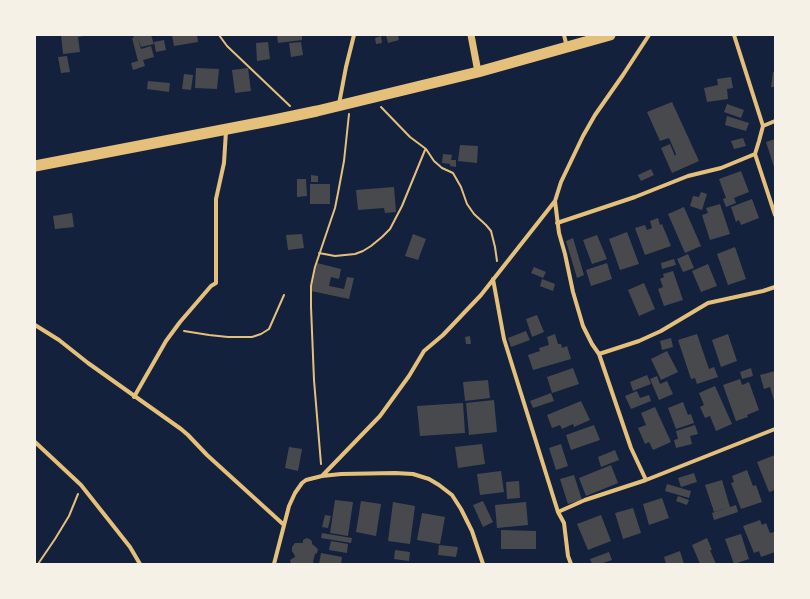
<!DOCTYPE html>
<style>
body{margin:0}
#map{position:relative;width:810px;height:599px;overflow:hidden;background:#14213d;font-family:"Asap Condensed",sans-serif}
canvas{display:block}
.frame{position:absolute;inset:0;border:36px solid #f6f1e7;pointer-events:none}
</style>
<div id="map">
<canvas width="810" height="599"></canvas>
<div class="frame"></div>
</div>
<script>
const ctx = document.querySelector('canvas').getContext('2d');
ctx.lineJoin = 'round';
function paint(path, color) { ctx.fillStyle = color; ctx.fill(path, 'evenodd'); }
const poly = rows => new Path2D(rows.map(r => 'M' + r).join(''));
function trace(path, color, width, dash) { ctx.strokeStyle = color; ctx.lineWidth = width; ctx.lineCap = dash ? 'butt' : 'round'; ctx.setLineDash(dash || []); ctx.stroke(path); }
paint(poly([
 [61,35,84,35,84,36,78,37,80,52,63,54],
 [133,35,151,35,154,44,141,47,137,36,141,49,151,46,154,57,143,60,145,66,133,70,131,63,138,61,132,38,134,38],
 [172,35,197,35,198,42,174,46],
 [277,35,302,35,302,40,278,43],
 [386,35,398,35,399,40,388,43],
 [381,36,382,43,376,44,375,38],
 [164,40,166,50,156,52,154,42],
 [268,42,270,59,257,61,256,43],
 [301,42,303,55,291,57,289,43],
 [67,56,70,72,61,73,58,57],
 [196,68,219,69,217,89,195,88],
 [248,68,251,91,235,93,232,70],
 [773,72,775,72,775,87,771,87],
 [184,74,193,75,191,90,182,89],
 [731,77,733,88,727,89,728,99,707,102,704,88,718,85,717,79],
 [148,81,170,83,169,92,147,89],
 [672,102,699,161,672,173,661,148,670,144,675,156,676,154,669,138,660,141,647,112],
 [727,104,744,110,741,118,724,112],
 [727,116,749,123,746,131,725,125],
 [743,138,746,146,734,149,731,141],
 [775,139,775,170,766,142],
 [460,145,478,146,477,163,458,161],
 [443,154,452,155,451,160,456,160,456,167,450,166,450,164,442,163],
 [651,169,654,175,641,181,638,175],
 [741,171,749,192,734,198,736,203,726,207,723,199,726,198,719,179],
 [311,175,318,176,318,182,311,182],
 [297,179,306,179,307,196,297,197],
 [310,184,330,184,330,204,310,204],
 [394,187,396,212,385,213,384,208,358,210,356,190],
 [701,192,707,194,702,210,690,206,693,196,699,197],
 [752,199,759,218,741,225,739,220,736,222,731,207],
 [720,204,730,234,710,240,702,215,708,213,706,208],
 [684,207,701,246,685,253,668,214],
 [72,213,74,227,55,229,53,216],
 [658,218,660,225,662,224,671,246,645,255,635,228,645,225,647,230,652,228,650,221],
 [627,232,639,264,620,270,609,239],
 [302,234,304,248,288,250,286,235],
 [413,234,426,239,418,260,405,256],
 [597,235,607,259,592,264,583,240],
 [573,238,584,275,577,278,566,241],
 [735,247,746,279,728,285,717,254],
 [688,254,694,268,683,272,677,259],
 [674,259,676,265,662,269,661,263],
 [317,263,341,269,339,279,331,277,329,286,344,289,347,277,354,278,349,299,311,291],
 [607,263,612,279,591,286,586,270],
 [708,264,717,286,701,292,692,271],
 [534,267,546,272,543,278,531,273],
 [673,271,683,300,664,306,658,289,663,287,660,279,664,277,663,274],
 [542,279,555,284,553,291,540,286],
 [644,283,655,309,639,316,628,290],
 [537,315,544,332,532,337,526,319],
 [526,331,530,340,511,347,508,338],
 [555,334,558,344,561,344,562,348,567,346,571,359,533,370,528,355,540,351,539,348,549,345,547,337],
 [697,334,709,369,714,367,718,377,697,384,695,378,691,379,678,340],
 [728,334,737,361,721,367,712,340],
 [470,336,471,344,466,344,465,337],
 [671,338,673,347,662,350,660,341],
 [667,351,678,372,661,380,651,359],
 [573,368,579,384,552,393,547,377],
 [751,368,753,376,742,379,740,372],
 [775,371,775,404,770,387,764,389,760,375],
 [647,375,651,384,633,391,630,382],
 [657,376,660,384,667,381,673,394,659,400,650,379],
 [740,379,742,385,749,382,759,410,747,415,748,417,736,421,723,385],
 [488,380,490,398,465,401,463,382],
 [715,386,732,424,716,431,710,416,705,418,700,407,704,405,699,393],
 [637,391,640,398,649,395,651,401,631,409,625,396],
 [551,393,554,401,533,408,530,401],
 [494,400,497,432,469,435,466,403],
 [581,401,590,420,574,427,573,424,562,429,560,425,552,428,547,415],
 [683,402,688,415,691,414,694,423,676,429,668,408],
 [463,403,465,433,420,436,417,406],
 [655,407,671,442,653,450,649,442,645,444,638,428,646,425,641,413],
 [594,425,600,440,571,450,566,435],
 [695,425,698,434,690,436,692,444,676,448,674,440,678,439,676,431],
 [482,444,485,464,458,468,455,447],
 [561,444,568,466,556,470,549,448],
 [289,447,302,449,298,471,285,468],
 [615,450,619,460,601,467,598,457],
 [775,455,775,490,769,492,757,462],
 [611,465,618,483,586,496,579,478],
 [747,470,753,486,756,485,762,502,741,509,731,483,734,482,732,476],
 [501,471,504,492,480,495,477,474],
 [694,473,697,482,681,487,678,478],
 [574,475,582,500,568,504,560,479],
 [722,480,730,507,714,512,705,485],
 [519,481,520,498,507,499,506,482],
 [667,484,691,491,689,498,665,491],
 [678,496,689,500,687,505,676,501],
 [662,498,669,518,649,525,643,504],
 [335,500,353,502,348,536,330,533],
 [361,501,381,504,376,536,356,532],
 [483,501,493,522,483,527,473,505],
 [393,502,415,506,410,544,388,541],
 [526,502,528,525,497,528,495,505],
 [736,505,738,512,714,520,712,513],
 [633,508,641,533,623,539,615,513],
 [422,513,445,517,440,544,417,540],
 [325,515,331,516,328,528,322,527],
 [601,515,611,541,588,550,577,524],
 [760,520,762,525,766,523,770,533,774,532,775,534,775,552,761,557,759,551,754,553,743,526],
 [501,530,536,531,536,549,501,549],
 [322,533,352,538,351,543,321,538],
 [741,534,749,559,734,564,725,539],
 [307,538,311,540,312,542,312,544,318,549,317,553,315,554,313,562,314,564,291,564,290,560,295,557,295,556,292,551,292,547,295,543,303,543,303,540],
 [707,538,712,550,710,550,716,564,700,564,692,545],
 [331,541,348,544,347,553,329,550],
 [439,545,458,547,456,557,438,555],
 [395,550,410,552,409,561,394,559],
 [680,551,684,564,666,564,664,557],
 [609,552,612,560,600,564,592,564,590,559],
 [321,553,342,557,341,564,319,564]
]), '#48494c');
trace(poly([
 [219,35,227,46,290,106],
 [381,107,410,137,426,149,434,161,442,168,453,173,461,187,467,204,474,214,486,225,491,231,495,247,497,261],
 [319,253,335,256,355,254,363,251,371,246,382,237,390,229,402,206,425,150],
 [184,331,209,335,228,337,252,337,261,334,269,329,284,295],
 [321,464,314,380,311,307,311,286,315,267,335,208,338,193,344,161,349,114],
 [38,564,55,539,69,516,78,494]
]), '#e5c07b', 2);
trace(poly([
 [564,35,567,47],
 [734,35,763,126,759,141,755,154,775,215],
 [339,104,346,67,354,35],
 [763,126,775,121],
 [557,223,635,197,688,176,721,168,755,154],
 [493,279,504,339,558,512],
 [35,325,59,340,88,363,181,429,188,435,207,455,284,525],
 [599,354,639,341,661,331,708,303,763,291,775,287],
 [134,397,166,341,180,322,211,286,216,283,216,199,224,163,226,131],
 [35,442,81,485,130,547,140,564],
 [322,476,380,416,409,376,424,351,443,335,481,295,555,201],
 [646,480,631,448,599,354,592,344,583,326,573,292,565,254,559,233,555,201,561,182,583,136,595,115,623,75,649,35],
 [274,564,289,506,295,493,302,483,306,480,322,476,341,474,395,473,413,474,429,479,439,485,452,495,461,509,472,531,483,564],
 [571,564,568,556,564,523,558,512,585,500,646,480,775,429]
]), '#e5c07b', 4);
trace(poly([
 [471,35,478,72]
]), '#e5c07b', 7);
trace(poly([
 [35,166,274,120,317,111,478,72,610,35]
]), '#e5c07b', 11);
</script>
